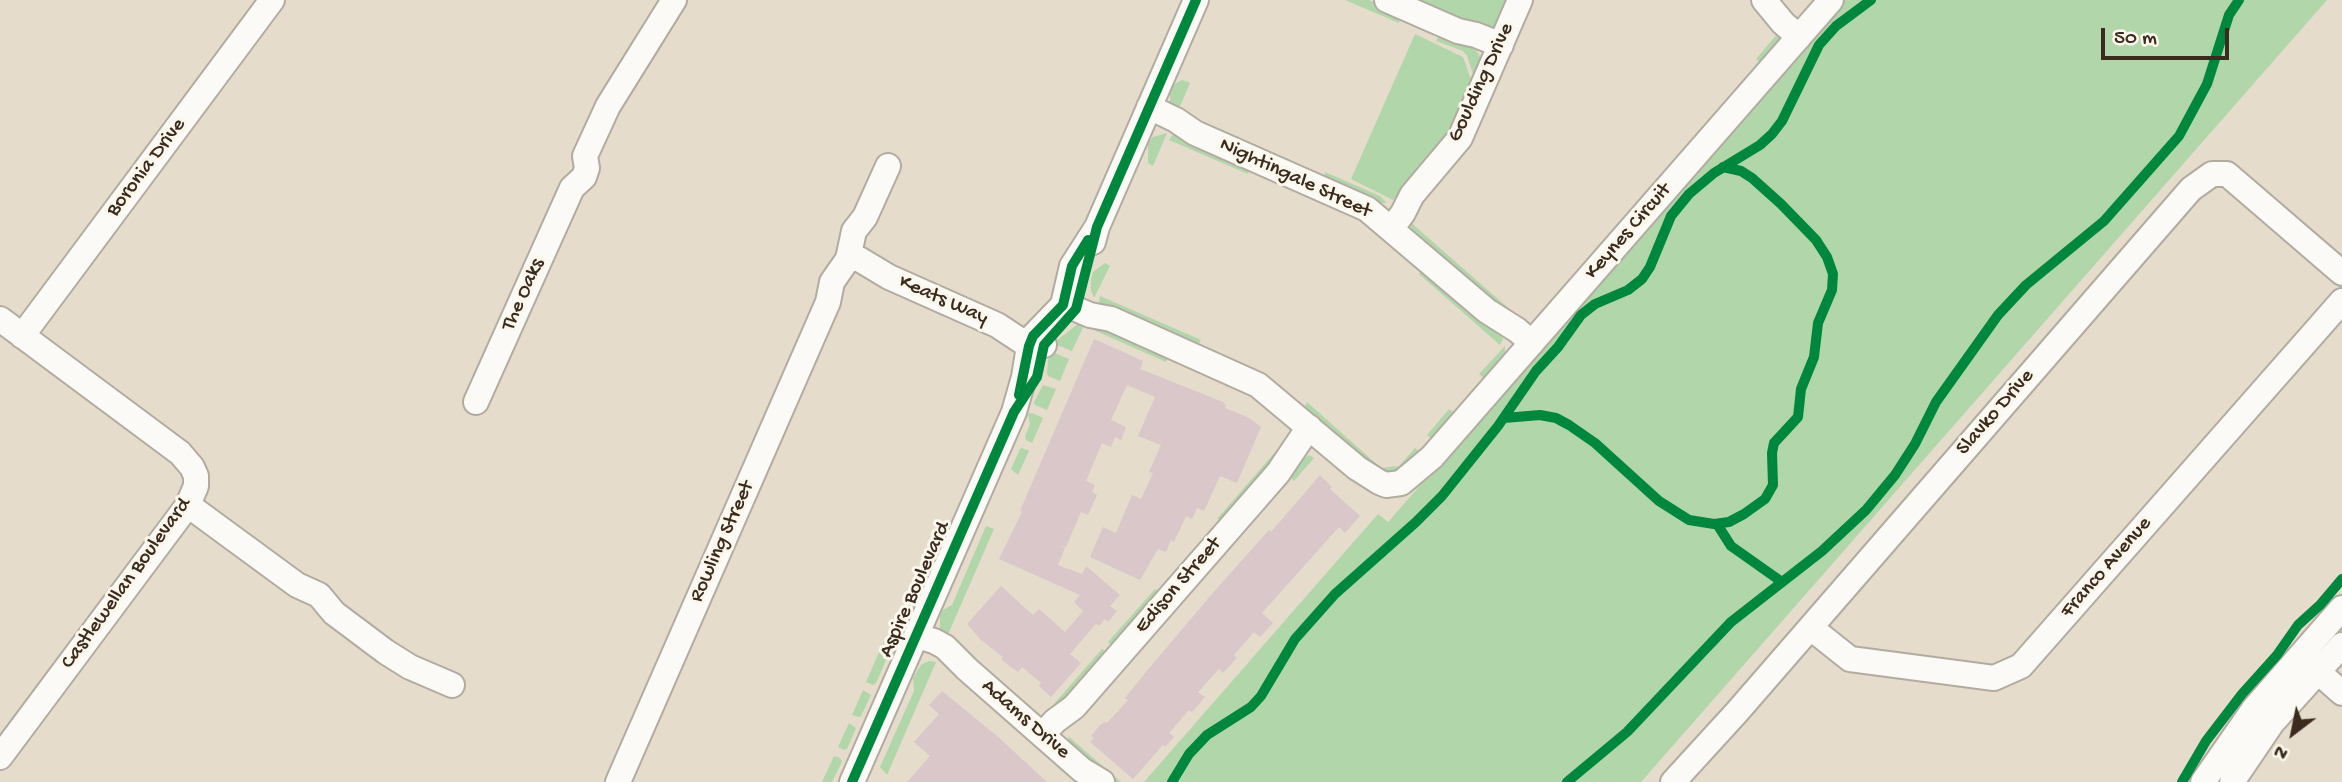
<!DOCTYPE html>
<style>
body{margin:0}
#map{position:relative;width:2342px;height:782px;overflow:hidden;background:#e5dccb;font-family:"Gochi Hand",sans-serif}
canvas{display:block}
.north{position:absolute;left:2258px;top:698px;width:70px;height:70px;-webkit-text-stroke:5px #fbf7ec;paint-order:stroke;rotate:212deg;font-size:19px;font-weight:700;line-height:28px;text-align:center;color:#3b2a1e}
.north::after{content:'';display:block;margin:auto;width:24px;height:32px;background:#3b2a1e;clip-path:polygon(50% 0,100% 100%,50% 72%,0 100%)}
.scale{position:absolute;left:2101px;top:28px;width:128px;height:32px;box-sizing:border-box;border:4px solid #3b2a1e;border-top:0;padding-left:9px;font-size:21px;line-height:24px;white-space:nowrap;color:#3b2a1e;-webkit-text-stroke:5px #fbf7ec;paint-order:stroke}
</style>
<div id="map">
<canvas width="2342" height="782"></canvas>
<div class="north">N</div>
<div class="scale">50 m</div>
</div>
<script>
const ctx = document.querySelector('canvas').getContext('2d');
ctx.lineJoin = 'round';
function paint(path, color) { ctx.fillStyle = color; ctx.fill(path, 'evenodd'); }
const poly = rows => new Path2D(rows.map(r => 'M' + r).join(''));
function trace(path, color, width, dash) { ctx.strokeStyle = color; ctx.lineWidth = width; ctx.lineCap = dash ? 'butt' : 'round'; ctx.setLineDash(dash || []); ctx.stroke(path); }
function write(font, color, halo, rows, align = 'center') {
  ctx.font = font + ' "Gochi Hand",sans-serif'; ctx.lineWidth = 6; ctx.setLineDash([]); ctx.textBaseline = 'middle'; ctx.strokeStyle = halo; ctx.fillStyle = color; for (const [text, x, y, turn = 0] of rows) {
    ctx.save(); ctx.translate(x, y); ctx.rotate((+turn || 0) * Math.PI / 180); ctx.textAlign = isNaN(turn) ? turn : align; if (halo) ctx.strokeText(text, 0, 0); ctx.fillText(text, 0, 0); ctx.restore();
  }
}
paint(poly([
 [1345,0,1369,0,1401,14,1399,23],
 [1405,0,1509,0,1497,25,1488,31],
 [1844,0,2327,0,1641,782,1144,782,1378,514,1388,522],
 [1442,32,1476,50,1481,58,1478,74,1473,74,1467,56,1463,51,1436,41],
 [1778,33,1781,35,1779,45,1763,64,1756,59],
 [1415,34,1463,57,1470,77,1476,81,1457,127,1393,200,1351,179],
 [1182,80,1190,83,1178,111,1170,105,1170,91,1173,85],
 [1167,133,1153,166,1148,163,1148,143,1153,137],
 [1173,134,1250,167,1248,174,1169,140],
 [1325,172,1380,196,1387,203,1379,203,1324,179],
 [1409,221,1522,320,1517,323,1413,233],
 [1105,263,1110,266,1094,298,1091,290,1091,279,1093,272],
 [1423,270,1500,335,1503,339,1500,345,1419,274],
 [1100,296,1201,340,1198,345,1110,308,1099,303],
 [1079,323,1085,323,1072,351,1057,345,1055,342],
 [1089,323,1168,357,1166,362,1087,327],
 [1505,346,1505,357,1485,379,1479,374],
 [1052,352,1069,359,1060,381,1048,376,1047,373,1049,353],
 [1043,385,1056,389,1047,410,1035,405,1034,402],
 [1307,402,1381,468,1399,466,1415,448,1420,452,1409,469,1384,476,1304,410],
 [1449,409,1455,413,1432,439,1427,435],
 [1032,413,1043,418,1032,443,1026,440,1025,437,1030,424,1028,414],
 [1289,436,1292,441,1222,520,1217,519],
 [1022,448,1029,451,1018,475,1011,469,1020,449],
 [1309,455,1314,458,1294,481,1290,477,1301,461],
 [986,526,994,529,946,639,940,633,940,616,943,610,952,605],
 [1155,589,1160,591,1112,646,1108,642],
 [896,615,903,620,892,646,888,647,883,644],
 [1102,649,1106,652,1060,709,1047,712],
 [879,652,887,658,876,683,873,685,866,682],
 [929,661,936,662,887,775,880,767,914,691,913,678,921,665],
 [863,690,871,695,861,716,859,717,852,715],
 [849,723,856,728,847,749,844,750,838,747],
 [1068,736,1121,782,1110,782,1070,744],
 [834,756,840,758,842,761,840,766,832,782,822,782]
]), '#b1d6a9');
paint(poly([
 [1094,339,1143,361,1140,369,1223,402,1226,405,1225,408,1249,418,1261,427,1237,483,1220,476,1204,511,1197,508,1192,519,1186,516,1174,542,1171,540,1166,552,1158,549,1140,580,1090,557,1103,527,1116,533,1132,495,1141,499,1153,473,1149,472,1161,445,1138,436,1155,397,1127,385,1111,420,1126,427,1121,440,1115,437,1111,447,1102,443,1086,481,1095,485,1092,492,1097,495,1088,515,1081,512,1066,547,1061,545,1065,548,1058,565,1082,574,1086,566,1120,595,1110,606,1117,611,1108,622,1105,619,1099,626,1096,624,1070,654,1081,663,1051,697,1039,686,1041,683,1022,667,1018,672,1011,667,1001,659,1003,657,980,639,967,624,1001,586,1033,615,1039,609,1065,632,1083,611,1074,602,1080,595,999,559,1022,512,1020,511],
 [1320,475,1332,487,1330,489,1360,516,1345,533,1339,527,1286,586,1262,613,1273,623,1260,637,1254,632,1234,655,1237,658,1223,673,1219,669,1198,692,1205,697,1192,712,1189,710,1169,733,1174,737,1165,747,1163,745,1133,779,1090,742,1094,738,1091,736,1100,725,1105,722,1107,723,1128,700,1125,698,1146,672,1211,595,1269,530,1271,532],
 [942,691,997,736,1047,782,907,782,930,756,914,742,939,714,929,705]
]), '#dac7c9');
const minor = poly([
 [1387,0,1458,31,1476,35,1501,45],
 [1764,0,1783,23,1799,37],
 [1149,107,1176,120,1195,133,1367,209,1487,311,1517,330,1532,343],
 [1392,228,1403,213,1412,195,1460,138,1520,0],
 [1093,242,1097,227,1196,0],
 [848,259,859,259,889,277,997,325,1029,346,1044,345],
 [1066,299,1076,309,1090,315,1111,319,1258,385,1357,468,1379,482,1386,485,1401,483,1432,457,1831,0],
 [0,319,180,453,192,467,196,476,196,486,188,505,0,757],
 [22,336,272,0],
 [476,402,572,188,584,177,587,168,585,156,608,106,674,0],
 [188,505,297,585,319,595,334,613,386,652,410,667,452,685],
 [1811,628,1850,659,1994,678,2021,666,2342,301],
 [917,636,934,641,945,647,967,669,1082,770,1102,782],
 [2307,662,2342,693],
 [1042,735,1055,721,1074,707,1278,473,1309,427],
 [618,782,828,302,832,282,848,259,854,231,865,217,888,166],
 [852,782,1014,412,1024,377,1029,346,1033,336,1063,305,1072,266,1097,227],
 [1673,782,1737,712,2191,189,2212,174,2227,174,2342,273],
 [2203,782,2253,710,2342,608],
 [2232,782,2272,723,2342,645]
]);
trace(minor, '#b2aba0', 28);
trace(minor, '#fbfaf7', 24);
trace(poly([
 [1019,395,1029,346,1033,336,1063,305,1072,266,1088,240],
 [1504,418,1540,415,1556,418,1569,425,1595,443,1659,501,1689,520,1714,524,1729,522,1744,514,1765,499,1773,485,1772,453,1774,443,1798,417,1801,389,1814,357,1818,323,1832,290,1833,274,1827,257,1816,240,1781,204,1752,178,1741,171,1723,167],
 [1717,524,1731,546,1782,582],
 [852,782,1014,412,1037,377,1044,345,1076,309,1097,227,1196,0],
 [1172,782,1189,754,1207,735,1251,707,1261,696,1295,639,1335,594,1416,522,1442,496,1498,426,1536,371,1558,347,1581,315,1595,304,1628,290,1642,279,1650,267,1671,216,1689,194,1714,173,1760,145,1772,134,1782,121,1819,45,1836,26,1871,0],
 [1567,782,1627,732,1731,622,1822,551,1866,510,1895,475,1915,444,1936,402,1998,315,2026,285,2104,221,2179,136,2207,84,2229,15,2239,0],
 [2182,782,2206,741,2242,694,2277,655,2298,625,2320,605,2342,579]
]), '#00873e', 10);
write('21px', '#3b2a1e', '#fbf7ec', [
 ["Goulding Drive",1482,83,-65],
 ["Boronia Drive",147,168,-53],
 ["Nightingale Street",1295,179,25],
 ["Keynes Circuit",1629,232,-49],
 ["The Oaks",524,295,-66],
 ["Keats Way",943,301,24],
 ["Slavko Drive",1996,413,-49],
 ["Rowling Street",723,542,-66],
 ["Franco Avenue",2107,568,-49],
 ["Castlewellan Boulevard",127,584,-54],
 ["Edison Street",1179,586,-49],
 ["Aspire Boulevard",916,590,-66],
 ["Adams Drive",1025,720,41]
]);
</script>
